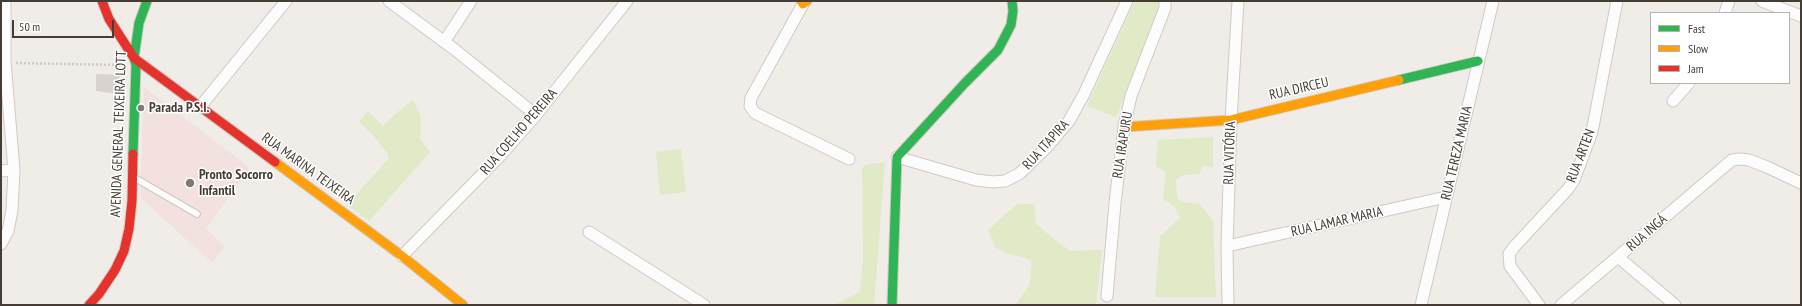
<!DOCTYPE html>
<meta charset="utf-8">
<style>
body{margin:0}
#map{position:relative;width:1802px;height:306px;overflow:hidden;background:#f0ece8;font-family:"PT Sans Narrow",sans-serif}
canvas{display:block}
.frame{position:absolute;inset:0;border:2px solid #453d34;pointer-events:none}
.legend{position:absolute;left:1650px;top:12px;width:140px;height:72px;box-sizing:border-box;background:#fff;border:1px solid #b5b1ae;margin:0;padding:5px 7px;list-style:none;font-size:12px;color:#453d34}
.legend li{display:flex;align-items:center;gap:8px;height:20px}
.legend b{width:20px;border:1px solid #b5b1ae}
.scale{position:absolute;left:12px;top:20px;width:102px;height:18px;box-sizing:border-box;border:2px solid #453d34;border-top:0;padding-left:5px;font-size:12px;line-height:14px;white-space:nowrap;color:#453d34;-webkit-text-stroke:3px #fff;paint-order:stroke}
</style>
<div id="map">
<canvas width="1802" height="306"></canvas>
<div class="frame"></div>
<ul class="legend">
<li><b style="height:5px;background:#30b455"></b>Fast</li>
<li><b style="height:5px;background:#ff9f0a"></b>Slow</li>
<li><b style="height:5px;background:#e5322d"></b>Jam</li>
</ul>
<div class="scale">50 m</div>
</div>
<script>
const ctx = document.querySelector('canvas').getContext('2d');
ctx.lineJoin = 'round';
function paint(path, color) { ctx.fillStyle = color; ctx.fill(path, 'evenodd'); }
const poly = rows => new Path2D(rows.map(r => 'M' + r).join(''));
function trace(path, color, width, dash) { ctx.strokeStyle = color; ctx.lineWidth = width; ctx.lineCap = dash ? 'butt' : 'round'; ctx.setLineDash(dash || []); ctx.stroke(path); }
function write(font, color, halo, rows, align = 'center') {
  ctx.font = font + ' "PT Sans Narrow",sans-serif'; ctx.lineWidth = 3; ctx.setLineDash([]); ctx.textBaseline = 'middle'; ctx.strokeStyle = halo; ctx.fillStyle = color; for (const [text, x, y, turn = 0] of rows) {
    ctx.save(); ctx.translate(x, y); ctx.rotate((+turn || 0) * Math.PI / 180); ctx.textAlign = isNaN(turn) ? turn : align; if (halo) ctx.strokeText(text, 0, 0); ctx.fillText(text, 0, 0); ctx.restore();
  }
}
paint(poly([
 [144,87,250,168,206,229,225,246,212,263,140,197]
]), '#f2e1df');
paint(poly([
 [1135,1,1159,1,1162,3,1116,117,1087,106],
 [413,100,421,117,420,139,430,152,369,221,347,205,389,158,387,153,373,135,359,122,368,111,383,126,395,114],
 [1213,137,1213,167,1203,166,1199,174,1183,175,1176,180,1177,197,1182,202,1200,204,1213,221,1216,297,1155,297,1160,236,1180,218,1174,206,1163,199,1166,172,1156,166,1158,140],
 [681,149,686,192,660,195,656,152],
 [885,162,874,305,834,305,860,292,863,258,862,168,865,165],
 [1017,204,1034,204,1036,224,1056,241,1071,251,1102,250,1096,305,1015,305,1029,286,1032,262,1026,258,1011,255,995,247,988,230]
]), '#e0eac6');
paint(poly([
 [96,74,120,75,118,94,96,91]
]), '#d8d3cf');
const lane = poly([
 [135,178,197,214]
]);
const street = poly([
 [389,1,454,49,536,115],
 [1762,1,1801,16],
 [803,4,751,98,750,106,755,113,849,159],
 [1725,13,1729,1],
 [444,42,471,1],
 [1673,101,1689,83],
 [200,107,286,1],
 [897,157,976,180,993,182,1005,181,1019,174,1047,147,1069,121,1084,94,1127,1],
 [1,171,14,170],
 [589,232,704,305],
 [1,244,8,231,12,210,14,170,5,62,5,1],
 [1227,246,1446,197],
 [402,256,500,156,536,115,627,1],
 [1618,257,1675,305],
 [1107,296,1115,203,1124,127,1131,96,1165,8,1165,1],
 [1228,305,1227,246,1231,120,1238,1],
 [1421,305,1493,1],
 [1539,305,1510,266,1509,254,1514,247,1568,189,1574,180,1592,132,1617,1],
 [1561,305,1732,160,1740,159,1749,160,1767,167,1801,183]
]);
const fast = poly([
 [1399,80,1478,61],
 [133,154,136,65,134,58,139,23,147,1],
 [892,305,897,157,965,83,998,50,1011,25,1013,11,1012,1]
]);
const slow = poly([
 [801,1,803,4,807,1],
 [1124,127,1231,120,1399,80],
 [275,162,402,256,463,305]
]);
const jam = poly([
 [102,1,109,19,134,58,275,162],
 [89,305,99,294,115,270,124,251,129,229,132,201,133,154]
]);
trace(lane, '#cecac6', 8);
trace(street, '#cecac6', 13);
trace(fast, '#d0c9bf', 11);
trace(slow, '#d0c9bf', 11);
trace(jam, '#d0c9bf', 11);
trace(poly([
 [16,63,121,65]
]), '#cecac6', 2.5, [2, 2]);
trace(lane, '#fdfcfc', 5.5);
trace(street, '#fdfcfc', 11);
trace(fast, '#30b455', 9);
trace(slow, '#ff9f0a', 9);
trace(jam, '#e5322d', 9);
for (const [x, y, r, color] of [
 [141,108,4,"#817a73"],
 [190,183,5,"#817a73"]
]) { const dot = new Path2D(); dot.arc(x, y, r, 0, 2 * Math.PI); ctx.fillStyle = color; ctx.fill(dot); trace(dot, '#fff', 1.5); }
write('14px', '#453d34', '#fff', [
 ["RUA DIRCEU",1299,89,-13],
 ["RUA COELHO PEREIRA",519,132,-49],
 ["AVENIDA GENERAL TEIXEIRA LOTT",119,134,-88],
 ["RUA ITAPIRA",1046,145,-48],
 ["RUA IRAPURU",1123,145,-81],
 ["RUA VITÓRIA",1230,153,-88],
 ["RUA TEREZA MARIA",1457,153,-77],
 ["RUA ARTEN",1581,156,-69],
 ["RUA MARINA TEIXEIRA",308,169,36],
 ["RUA LAMAR MARIA",1337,222,-13],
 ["RUA INGÁ",1647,233,-41]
]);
write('bold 14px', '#453d34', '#fff', [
 ["Parada P.S.I.",149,108],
 ["Pronto Socorro",199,175],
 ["Infantil",199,191]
], 'left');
</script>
